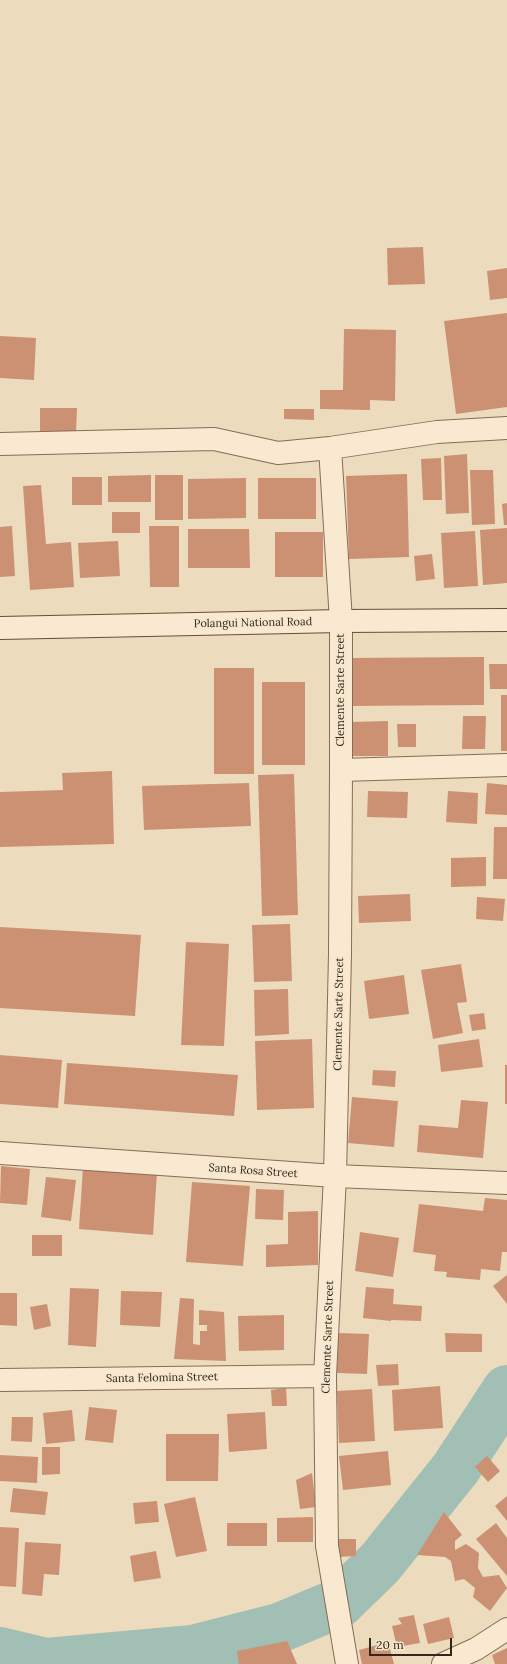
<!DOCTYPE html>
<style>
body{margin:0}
#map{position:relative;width:507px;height:1664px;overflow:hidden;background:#eddbbd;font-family:Lora,serif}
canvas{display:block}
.scale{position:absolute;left:369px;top:1638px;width:83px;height:18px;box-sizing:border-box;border:2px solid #34261b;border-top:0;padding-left:5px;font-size:12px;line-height:14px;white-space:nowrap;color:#34261b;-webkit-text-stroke:3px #f5e6cd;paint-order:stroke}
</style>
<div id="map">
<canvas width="507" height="1664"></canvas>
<div class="scale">20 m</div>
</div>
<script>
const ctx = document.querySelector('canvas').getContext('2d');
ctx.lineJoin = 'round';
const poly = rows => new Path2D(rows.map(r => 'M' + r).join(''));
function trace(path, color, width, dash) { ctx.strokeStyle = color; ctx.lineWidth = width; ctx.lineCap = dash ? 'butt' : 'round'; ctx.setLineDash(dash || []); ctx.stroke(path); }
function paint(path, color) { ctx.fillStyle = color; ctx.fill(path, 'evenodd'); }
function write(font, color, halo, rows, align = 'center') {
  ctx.font = font + ' Lora,serif'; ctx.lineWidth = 3; ctx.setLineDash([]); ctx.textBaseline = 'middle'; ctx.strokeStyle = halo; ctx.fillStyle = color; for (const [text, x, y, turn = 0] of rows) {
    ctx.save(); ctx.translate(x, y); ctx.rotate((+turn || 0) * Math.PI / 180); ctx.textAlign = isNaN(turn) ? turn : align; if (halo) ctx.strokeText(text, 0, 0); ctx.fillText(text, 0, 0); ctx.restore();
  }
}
trace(poly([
 [0,1652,46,1663,193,1650,279,1628,339,1603,380,1563,456,1468,507,1390]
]), '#a1bfb4', 50);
paint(poly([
 [423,247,425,284,388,285,387,248],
 [507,268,507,298,490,300,487,271],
 [507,313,507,407,456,414,444,321],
 [344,329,396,330,395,401,370,400,370,410,320,409,320,390,343,390],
 [0,336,36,338,34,380,0,378],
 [40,408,77,408,76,433,40,433],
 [284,409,314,409,314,420,284,419],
 [467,454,469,513,446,514,444,456],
 [441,458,442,500,423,500,421,459],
 [470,470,493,470,495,524,472,525],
 [407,474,409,557,349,559,346,476],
 [151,475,151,502,108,502,108,476],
 [155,475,183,475,183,520,155,520],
 [72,477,102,477,102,505,72,505],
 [246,478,246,518,188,519,188,479],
 [258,478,316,478,316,519,258,519],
 [41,485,46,544,71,542,74,587,30,590,23,486],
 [507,503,507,525,504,525,502,504],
 [112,512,140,512,140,533,112,533],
 [12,526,15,576,0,577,0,527],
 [149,526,179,526,179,587,150,587],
 [507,528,507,583,483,585,480,530],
 [188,529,249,529,250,568,188,568],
 [475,531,478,586,444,588,441,533],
 [275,532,323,532,323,577,275,577],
 [118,541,120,576,80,578,78,543],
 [432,554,435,579,416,581,414,556],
 [484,657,484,705,346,706,346,658],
 [489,664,507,664,507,689,490,689],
 [214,668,254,668,254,774,214,774],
 [262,682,305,682,305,765,262,765],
 [501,695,507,695,507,751,501,751],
 [463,716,486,716,485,749,462,749],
 [388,721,388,756,350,756,351,722],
 [397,724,416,724,416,747,398,747],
 [112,771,114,844,0,847,0,792,63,790,62,773],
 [294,774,298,915,262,916,258,775],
 [249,783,251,826,144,830,142,786],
 [487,783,507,785,507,815,485,814],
 [368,791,408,792,407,818,367,817],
 [448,791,478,793,477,824,446,822],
 [494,827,507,827,507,879,493,879],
 [486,857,486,886,451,887,451,858],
 [410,894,411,921,359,923,358,896],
 [477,897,505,899,503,921,476,919],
 [290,924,292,981,254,982,252,925],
 [0,927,141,935,135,1016,0,1008],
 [186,942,229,944,224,1046,181,1045],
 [461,964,467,1002,457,1003,463,1033,433,1039,421,970],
 [404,975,409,1014,369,1019,364,981],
 [288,989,289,1034,255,1036,254,990],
 [484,1013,486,1029,472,1031,469,1015],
 [312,1039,314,1108,257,1110,255,1041],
 [479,1039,483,1067,441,1072,438,1045],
 [0,1055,62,1060,58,1108,0,1104],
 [67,1063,238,1075,234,1116,64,1104],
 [505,1065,507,1065,507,1104,505,1104],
 [373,1070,396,1071,395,1087,372,1085],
 [352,1097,398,1101,394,1147,348,1143],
 [461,1100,488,1102,483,1158,417,1152,419,1125,458,1128],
 [1,1166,30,1169,27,1205,0,1203],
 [83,1167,157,1172,153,1235,79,1229],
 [46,1177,76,1180,71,1221,41,1217],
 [192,1182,250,1186,243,1266,186,1262],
 [256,1189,284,1190,283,1220,255,1219],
 [485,1198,507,1200,507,1252,502,1252,500,1271,481,1269,480,1280,446,1277,447,1272,434,1271,436,1255,413,1252,419,1204,483,1211],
 [318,1211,318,1265,266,1267,266,1245,288,1244,288,1212],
 [360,1232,399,1238,393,1277,355,1271],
 [32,1235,62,1235,62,1256,32,1256],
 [507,1275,507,1304,493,1286],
 [366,1287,394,1289,393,1304,422,1306,421,1321,391,1320,391,1321,363,1318],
 [70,1288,99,1289,96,1347,68,1345],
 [121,1291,162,1292,160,1327,120,1325],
 [0,1293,17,1293,17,1326,0,1325],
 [180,1298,194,1299,193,1344,200,1345,200,1331,207,1331,207,1325,199,1325,199,1310,224,1312,226,1361,174,1359],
 [47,1304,51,1326,34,1330,30,1307],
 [284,1315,284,1350,239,1351,238,1316],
 [338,1333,369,1334,367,1374,337,1373],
 [445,1333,482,1334,482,1352,446,1352],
 [398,1364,399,1385,378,1386,376,1365],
 [440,1386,443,1428,394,1431,392,1390],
 [286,1388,287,1406,272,1406,271,1390],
 [372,1389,375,1441,339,1443,337,1391],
 [89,1407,117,1410,113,1443,85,1440],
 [72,1410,75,1441,46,1444,43,1413],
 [265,1412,267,1449,229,1452,227,1414],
 [12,1417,33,1417,32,1442,11,1441],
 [166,1434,219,1434,218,1481,166,1481],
 [42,1447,60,1447,60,1474,42,1475],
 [388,1451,391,1485,343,1490,339,1456],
 [0,1455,38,1457,37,1483,0,1481],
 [487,1456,500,1471,488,1482,475,1467],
 [312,1473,316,1507,300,1509,296,1480],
 [13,1488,48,1492,45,1515,10,1512],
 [507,1496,507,1521,495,1506],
 [195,1497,207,1551,176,1557,164,1504],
 [157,1501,159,1522,135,1524,133,1503],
 [444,1512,462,1535,455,1541,455,1550,466,1544,479,1553,478,1568,483,1577,499,1575,507,1588,490,1611,473,1597,475,1588,464,1579,455,1581,451,1561,445,1557,417,1555],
 [313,1517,313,1542,277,1542,277,1518],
 [227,1523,267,1523,267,1546,227,1546],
 [496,1523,507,1538,507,1576,476,1539],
 [0,1527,19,1528,16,1587,0,1586],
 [338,1539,356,1539,356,1556,339,1557],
 [25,1542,61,1544,59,1575,44,1574,42,1596,22,1594],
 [156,1551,161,1578,134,1582,130,1556],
 [414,1615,420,1643,397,1647,392,1626,402,1624,398,1618],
 [449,1617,454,1638,428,1644,423,1624],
 [287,1641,297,1664,239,1664,237,1651],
 [388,1642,394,1664,362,1664,359,1650],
 [507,1648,507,1664,495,1664,492,1655]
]), '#cc9173');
const street = poly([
 [0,444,214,439,278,453,330,448,437,432,507,428],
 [330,448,341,621,341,770,340,954,335,1176,325,1376,327,1546,347,1664],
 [341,770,507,765],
 [0,1153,335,1176,507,1183],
 [0,1380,325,1376],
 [443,1664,476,1649,507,1629]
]);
const secondary = poly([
 [0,628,341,621,507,620]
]);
trace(street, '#856c56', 24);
trace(secondary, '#674d3a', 24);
trace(street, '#f9e9d0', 22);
trace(secondary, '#f9e9d0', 22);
write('11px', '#34261b', '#f5e6cd', [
 ["Polangui National Road",253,623,-1],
 ["Clemente Sarte Street",341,690,-90],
 ["Clemente Sarte Street",339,1014,-89],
 ["Santa Rosa Street",253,1171,4],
 ["Clemente Sarte Street",328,1337,-88],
 ["Santa Felomina Street",162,1378,-1]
]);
</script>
